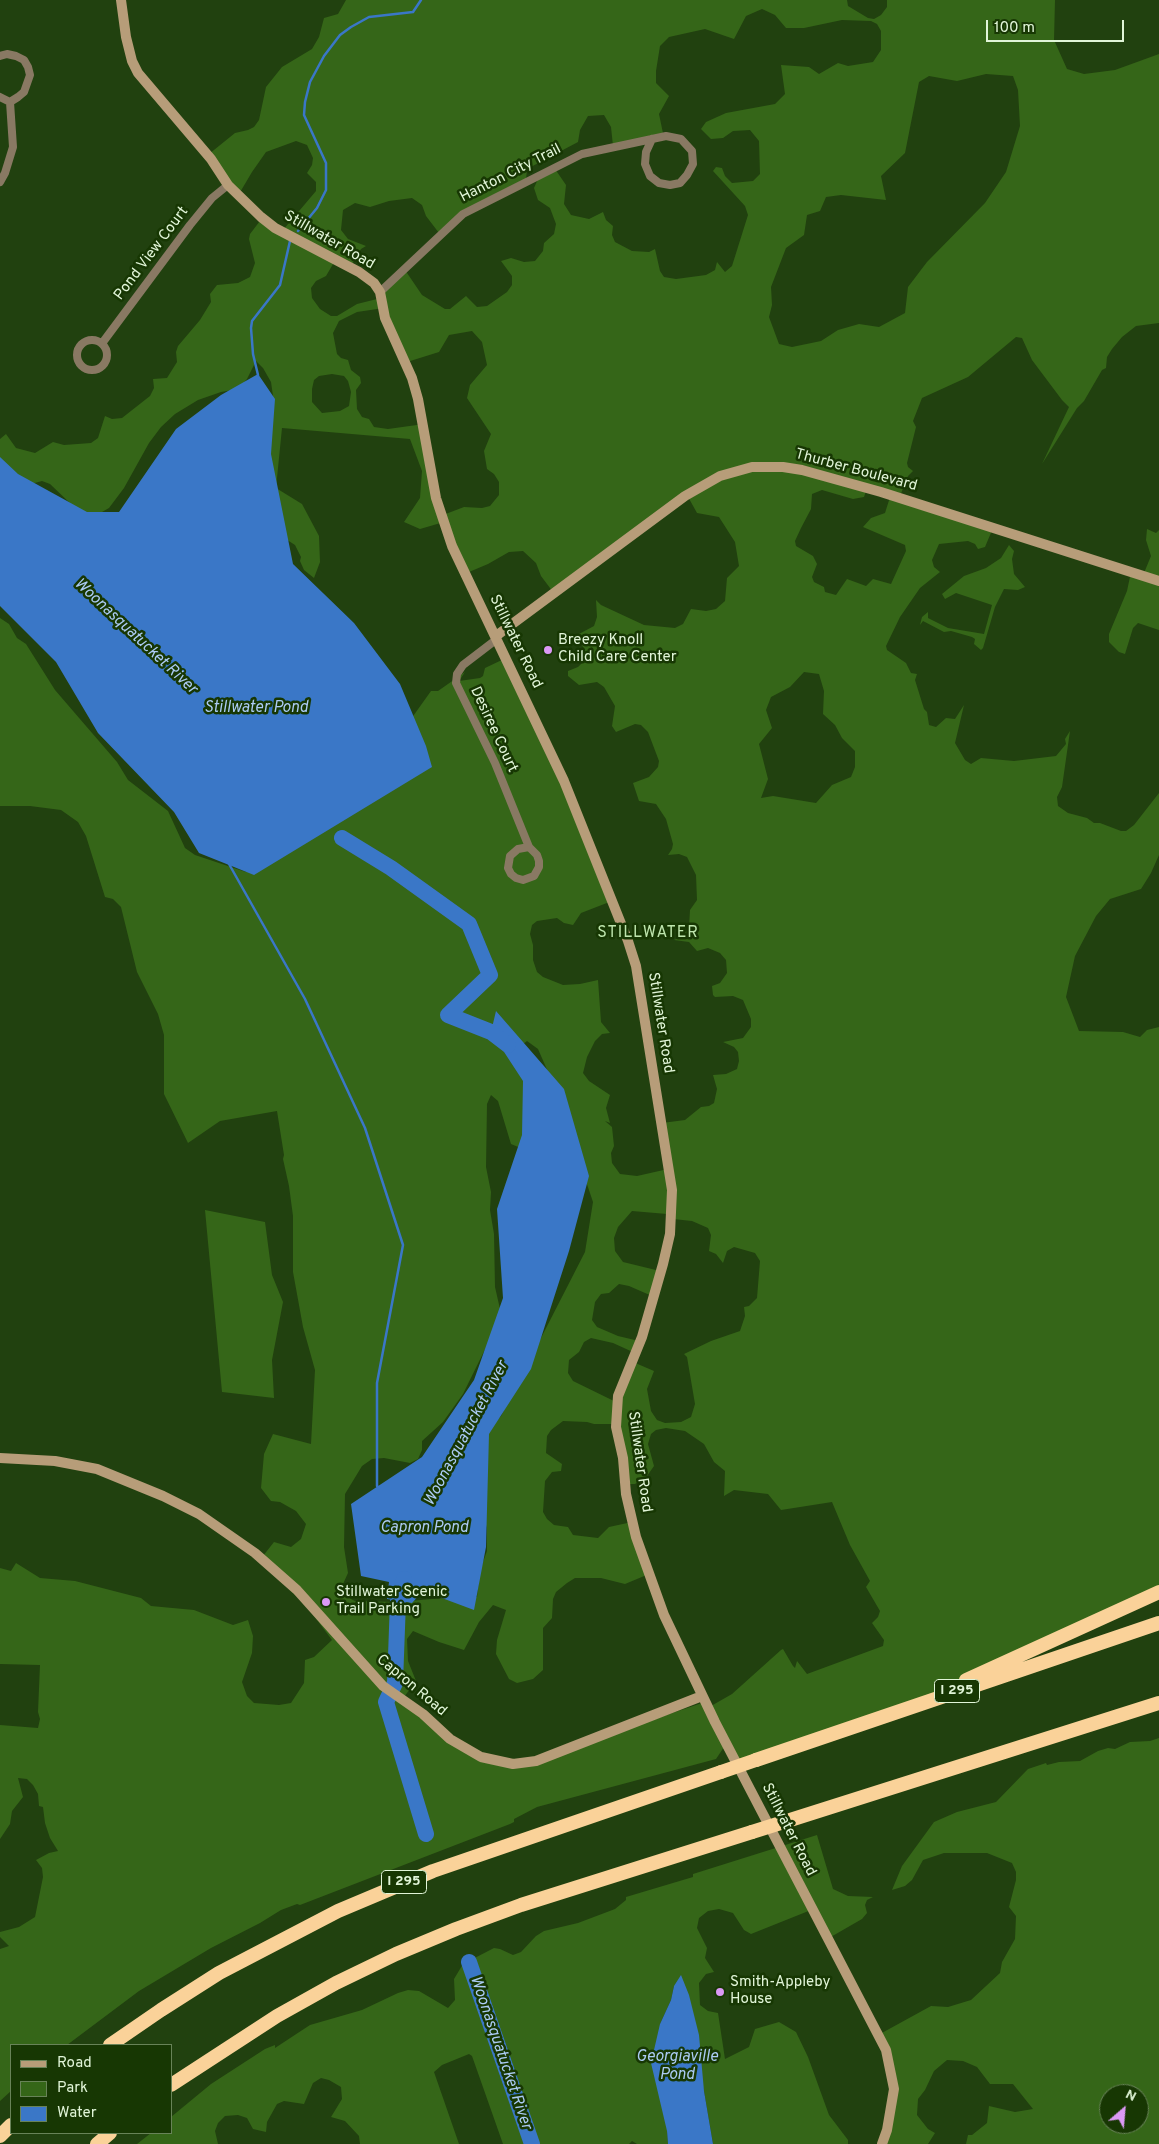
<!DOCTYPE html>
<style>
body{margin:0}
#map{position:relative;width:1159px;height:2144px;overflow:hidden;background:#21410f;font-family:Overpass,sans-serif}
canvas{display:block}
.legend{position:absolute;left:10px;top:2044px;width:162px;height:90px;box-sizing:border-box;background:#173703;border:1px solid #688358;margin:0;padding:6px 9px;list-style:none;font-size:15px;color:#e1f5d8}
.legend li{display:flex;align-items:center;gap:10px;height:25px}
.legend b{width:25px;border:1px solid #688358}
.north{position:absolute;left:1099px;top:2084px;width:50px;height:50px;box-sizing:border-box;background:#173703;border:1px solid #688358;border-radius:50%;rotate:27deg;font-size:14px;font-weight:700;line-height:20px;text-align:center;color:#e1f5d8}
.north::after{content:'';display:block;margin:auto;width:18px;height:22px;background:#db99f5;clip-path:polygon(50% 0,100% 100%,50% 72%,0 100%)}
.scale{position:absolute;left:986px;top:20px;width:138px;height:22px;box-sizing:border-box;border:2px solid #e1f5d8;border-top:0;padding-left:6px;font-size:15px;line-height:18px;white-space:nowrap;color:#e1f5d8;-webkit-text-stroke:4px #173703;paint-order:stroke}
</style>
<div id="map">
<canvas width="1159" height="2144"></canvas>
<ul class="legend">
<li><b style="height:6px;background:#b79d79"></b>Road</li>
<li><b style="height:14px;background:#356618"></b>Park</li>
<li><b style="height:14px;background:#3a77c7"></b>Water</li>
</ul>
<div class="north">N</div>
<div class="scale">100 m</div>
</div>
<script>
const ctx = document.querySelector('canvas').getContext('2d');
ctx.lineJoin = 'round';
function paint(path, color) { ctx.fillStyle = color; ctx.fill(path, 'evenodd'); }
const poly = rows => new Path2D(rows.map(r => 'M' + r).join(''));
function trace(path, color, width, dash) { ctx.strokeStyle = color; ctx.lineWidth = width; ctx.lineCap = dash ? 'butt' : 'round'; ctx.setLineDash(dash || []); ctx.stroke(path); }
function write(font, color, halo, rows, align = 'center') {
  ctx.font = font + ' Overpass,sans-serif'; ctx.lineWidth = 5; ctx.setLineDash([]); ctx.textBaseline = 'middle'; ctx.strokeStyle = halo; ctx.fillStyle = color; for (const [text, x, y, turn = 0] of rows) {
    ctx.save(); ctx.translate(x, y); ctx.rotate((+turn || 0) * Math.PI / 180); ctx.textAlign = isNaN(turn) ? turn : align; if (halo) ctx.strokeText(text, 0, 0); ctx.fillText(text, 0, 0); ctx.restore();
  }
}
paint(poly([
 [346,0,847,0,848,6,868,18,874,19,881,15,887,7,887,0,1055,0,1054,40,1067,69,1084,74,1115,70,1159,54,1159,323,1136,326,1122,337,1112,349,1107,357,1106,368,1102,370,1084,401,1077,408,1042,464,1069,407,1062,400,1032,360,1022,338,1016,337,968,377,922,398,913,421,916,427,907,463,908,467,913,471,908,476,900,496,993,528,985,547,978,549,975,544,968,541,939,544,932,560,934,567,940,572,920,588,900,617,886,646,887,650,906,663,911,673,917,674,915,680,924,709,927,712,929,725,936,727,946,718,955,719,964,705,955,743,965,760,971,764,981,758,1014,761,1056,756,1066,744,1065,739,1070,731,1062,787,1057,797,1058,806,1068,813,1087,818,1094,823,1100,823,1121,831,1126,831,1134,825,1159,793,1159,855,1151,873,1141,889,1110,899,1096,916,1075,956,1066,997,1079,1031,1123,1032,1140,1037,1147,1030,1159,1027,1159,1592,917,1701,741,1765,726,1744,716,1759,537,1807,514,1819,514,1822,510,1824,300,1905,297,1904,281,1910,260,1923,211,1948,139,1991,67,2045,11,2045,11,2091,0,2101,0,1949,9,1946,0,1937,0,1932,19,1927,35,1917,43,1877,42,1868,36,1860,49,1853,58,1851,50,1838,45,1823,43,1807,39,1806,38,1794,33,1785,27,1779,18,1778,23,1797,12,1811,10,1824,0,1839,0,1725,38,1728,40,1719,38,1712,40,1665,0,1664,0,1568,11,1571,16,1563,40,1578,75,1581,141,1598,151,1606,194,1610,233,1625,248,1620,253,1636,252,1653,242,1682,247,1696,254,1703,279,1705,291,1703,304,1683,305,1660,314,1657,332,1640,305,1604,259,1561,274,1542,291,1547,301,1539,306,1524,296,1511,280,1502,271,1501,261,1488,264,1454,273,1434,311,1444,315,1370,303,1327,293,1272,293,1216,289,1186,283,1159,284,1155,277,1111,220,1121,188,1143,164,1094,164,1035,158,1014,137,972,121,907,113,899,105,897,86,836,78,822,61,810,30,806,0,806,0,618,9,624,17,638,26,644,55,690,117,762,128,780,168,811,185,848,195,855,246,872,264,868,411,719,431,691,438,691,465,672,459,681,480,678,483,676,485,668,506,658,612,901,581,913,573,925,564,923,557,918,537,921,532,925,530,934,533,945,533,960,537,972,543,977,563,985,580,984,598,980,601,1022,610,1033,602,1034,595,1041,587,1057,583,1073,589,1081,610,1095,606,1108,610,1123,605,1121,612,1127,614,1146,611,1153,612,1163,620,1174,637,1176,668,1169,662,1123,685,1120,701,1107,709,1106,714,1103,717,1089,713,1075,726,1074,737,1069,739,1061,738,1052,734,1047,723,1042,743,1038,751,1027,751,1019,743,1000,733,996,715,997,713,995,712,986,720,983,727,973,726,960,720,953,708,948,697,951,689,942,674,940,682,936,689,928,690,910,697,900,696,875,687,857,679,854,668,855,672,849,673,844,666,819,656,804,639,801,633,783,649,777,658,767,659,761,648,732,641,725,635,724,616,732,612,726,615,706,604,687,597,682,579,685,568,676,568,671,578,667,585,660,584,649,577,635,594,626,597,617,596,600,601,605,644,625,675,628,683,624,691,609,706,611,716,609,725,601,727,578,739,566,735,542,719,517,697,513,687,495,553,592,541,576,536,563,523,551,509,552,488,564,469,572,444,522,420,529,404,522,420,498,422,471,410,439,282,428,276,488,302,504,319,536,320,562,314,578,304,570,300,561,301,557,295,545,278,534,261,482,273,396,271,382,263,368,256,361,247,379,238,389,221,392,198,400,175,414,161,427,149,443,124,488,109,508,102,512,89,514,73,506,50,484,42,481,24,486,0,459,0,439,6,434,16,448,35,453,53,442,64,445,91,443,98,438,105,416,112,419,122,418,150,396,154,388,153,379,167,378,177,362,176,352,178,346,200,320,211,302,210,294,217,285,238,283,250,277,255,263,249,239,250,234,263,217,283,230,316,191,316,182,307,173,312,165,313,158,307,145,296,141,266,152,252,172,239,194,209,154,235,133,248,130,254,127,259,120,266,87,282,67,312,49,319,37,324,18,338,14],
 [762,9,775,15,786,28,804,28,842,20,871,21,877,24,881,31,881,50,873,62,848,66,838,63,819,74,809,67,781,65,785,94,775,104,726,113,706,122,701,129,711,139,723,138,733,131,750,130,759,141,760,174,753,181,732,183,725,176,722,168,716,167,713,171,745,206,748,215,732,266,725,272,717,262,715,270,706,275,676,279,664,277,660,271,655,249,649,252,632,251,615,242,612,235,613,226,606,220,603,212,589,219,571,215,564,204,566,185,553,166,541,172,534,188,538,200,550,208,556,224,554,234,544,243,543,251,535,261,524,262,511,258,501,261,512,276,512,285,507,292,487,306,477,307,466,296,450,309,445,309,422,295,405,270,381,290,381,298,357,304,337,316,331,316,320,309,312,298,311,288,316,281,326,276,336,259,351,266,361,249,366,246,348,239,341,230,343,210,355,203,370,207,389,201,412,198,422,205,426,216,439,233,526,180,527,169,578,142,580,130,588,116,604,115,611,127,613,146,664,138,659,114,669,96,656,83,656,71,660,46,669,37,705,29,734,39,746,16],
 [986,74,1013,76,1018,90,1020,126,1006,172,985,203,927,262,908,287,905,313,879,327,859,324,838,330,821,341,792,347,779,344,769,317,772,305,771,287,786,248,804,235,807,215,820,211,826,197,841,195,886,200,881,176,905,153,919,82,929,76,957,81],
 [384,308,407,362,439,352,449,335,472,331,482,342,487,365,470,385,467,398,491,434,484,451,487,469,494,474,499,482,499,495,490,506,482,508,464,507,443,515,424,424,388,429,374,427,369,419,362,417,357,409,356,390,361,383,360,377,351,370,348,360,341,358,337,354,333,333,339,321,357,312],
 [332,374,344,376,348,381,351,392,349,406,340,411,322,413,312,402,312,389,314,380,319,376],
 [867,488,891,494,885,513,871,518,863,527,905,545,906,551,891,584,873,579,866,586,847,579,836,595,825,592,824,587,814,582,812,577,817,564,813,556,796,546,795,541,801,528,811,509,812,494,822,490,853,499,864,497],
 [804,672,819,674,824,691,823,714,835,725,842,738,855,751,855,767,851,777,832,785,816,803,773,796,761,798,768,779,759,744,772,728,766,710,771,697,790,687],
 [527,1041,538,1049,552,1081,593,1202,585,1252,501,1416,464,1456,487,1528,487,1551,480,1570,477,1597,467,1596,397,1602,355,1601,349,1598,343,1584,348,1573,344,1547,345,1494,362,1466,372,1459,384,1458,410,1463,418,1459,422,1450,422,1441,443,1422,463,1394,499,1321,500,1309,495,1287,494,1234,490,1210,491,1192,486,1167,487,1104,491,1095,498,1101,511,1144,523,1149,524,1098,522,1045],
 [632,1211,667,1214,673,1219,692,1221,708,1228,711,1235,709,1251,716,1254,723,1263,727,1251,734,1247,755,1253,760,1261,757,1298,749,1306,744,1307,745,1316,740,1331,711,1341,684,1354,687,1357,695,1404,691,1417,681,1422,665,1423,657,1420,651,1411,647,1389,654,1371,633,1362,616,1402,573,1381,568,1373,569,1360,579,1352,584,1342,591,1338,613,1343,635,1353,639,1341,618,1336,597,1327,592,1320,595,1302,601,1294,609,1293,619,1284,629,1286,652,1296,660,1271,623,1262,615,1251,614,1238,618,1227],
 [563,1421,587,1422,594,1424,615,1424,626,1484,635,1484,647,1476,654,1466,648,1444,651,1434,656,1430,666,1428,685,1431,704,1444,714,1462,725,1471,724,1496,734,1490,768,1494,781,1510,832,1502,850,1545,870,1581,866,1587,880,1611,878,1617,872,1623,884,1640,883,1646,807,1674,797,1661,795,1668,793,1666,783,1649,781,1650,732,1694,711,1706,702,1703,524,1763,467,1750,404,1697,416,1681,408,1661,407,1639,413,1631,439,1642,464,1650,479,1622,493,1605,506,1610,497,1640,496,1654,509,1679,517,1683,533,1679,543,1670,543,1628,552,1618,553,1599,556,1592,567,1583,575,1578,601,1578,625,1584,649,1574,632,1522,609,1527,598,1538,573,1535,568,1527,554,1525,547,1519,543,1512,545,1481,552,1472,561,1471,562,1464,546,1453,547,1436,551,1430],
 [1147,529,1156,533,1159,530,1159,630,1138,623,1133,628,1125,654,1119,652,1109,642,1109,634,1127,591,1131,572,1144,573,1151,556,1146,540],
 [1009,545,1014,551,1012,559,1014,574,1025,587,1018,590,1004,589,995,607,983,648,981,650,974,644,975,639,972,637,951,631,944,632,923,621,920,625,922,617,928,612,928,618,948,628,984,634,992,605,956,593,945,599,942,594,964,576,986,568,1001,558],
 [205,1210,265,1222,272,1275,283,1302,272,1360,274,1398,222,1392],
 [1159,1738,1159,2144,966,2144,968,2135,972,2135,987,2123,989,2106,1015,2112,1033,2109,1013,2084,990,2084,977,2067,963,2061,947,2060,934,2071,925,2090,918,2099,917,2115,928,2129,935,2133,928,2144,879,2144,891,2095,880,2034,931,2006,948,2007,971,2000,1000,1973,1002,1962,1015,1939,1016,1916,1009,1907,1016,1880,1016,1872,1012,1863,987,1853,944,1853,923,1860,912,1880,905,1886,892,1890,902,1866,934,1822,957,1812,996,1802,1028,1769,1046,1763,1047,1765,1059,1762,1080,1761,1098,1751,1108,1748,1115,1749,1130,1742,1150,1741],
 [1109,2094,1139,2094,1139,2124,1109,2124],
 [817,1835,833,1889,848,1896,873,1897,867,1900,865,1905,867,1913,862,1919,829,1938,811,1910,751,1934,744,1930,733,1913,719,1909,708,1911,699,1918,697,1928,707,1948,705,1958,714,1972,706,1974,699,1983,700,2005,708,2011,718,2013,725,2059,749,2047,755,2029,779,2022,796,2032,808,2057,829,2115,848,2140,848,2144,713,2144,704,2091,674,1986,671,2000,660,2024,668,2144,637,2144,632,2141,629,2144,503,2144,472,2056,469,2054,442,2065,434,2072,459,2144,360,2144,359,2136,345,2121,331,2117,342,2099,341,2087,329,2080,321,2078,313,2083,304,2104,284,2101,277,2104,267,2122,266,2132,253,2129,247,2118,238,2115,225,2116,218,2123,215,2131,218,2144,137,2144,151,2133,171,2133,171,2117,211,2084,265,2049,275,2045,275,2048,310,2025,362,2010,398,1993,408,1990,419,1991,448,2008,455,2000,454,1979,463,1964,494,1948,500,1949,513,1955,521,1952,536,1936,544,1931,578,1923,615,1909,626,1900,626,1897,693,1877,693,1874]
]), '#356618');
paint(poly([
 [258,374,275,399,271,454,293,564,354,623,400,684,426,746,432,767,254,875,199,853,174,812,98,733,56,662,0,606,0,457,18,474,87,512,119,512,176,429,221,395],
 [496,1011,564,1089,589,1176,569,1251,531,1369,489,1434,486,1547,474,1610,423,1591,412,1603,387,1599,389,1582,361,1576,351,1504,422,1457,474,1380,503,1298,497,1209,522,1135,523,1081,491,1032],
 [681,1975,689,1995,699,2035,704,2091,713,2144,668,2144,667,2131,651,2063,660,2024,671,2000,674,1986]
]), '#3a77c7');
trace(poly([
 [298,231,317,208,326,190,326,163,304,115,305,102,310,82,324,56,340,35,351,27,369,17,413,12,421,0],
 [258,375,253,354,251,328,252,321,280,285,290,241],
 [229,864,305,999,365,1128,403,1245,377,1383,377,1486,379,1488]
]), '#3a77c7', 2.5);
trace(poly([
 [342,838,391,868,469,924,490,975,448,1015,491,1032,508,1045],
 [404,1579,398,1601,395,1683,386,1702,426,1834],
 [469,1962,532,2144]
]), '#3a77c7', 16);
trace(poly([
 [0,56,7,54,16,56,24,60,28,67,30,75,24,92,18,97,10,102,0,97],
 [0,182,5,173,13,147,10,102],
 [380,292,463,214,582,154,666,136,681,139,692,151,693,164,687,175,680,183,670,185,659,183,650,176,645,164,646,152,652,139],
 '77 355a15 15 0 1 1 30 0a15 15 0 1 1-30 0Z',
 [103,342,190,225,212,198,228,185],
 [497,639,463,665,457,674,456,683,495,763,529,847,537,855,539,861,539,867,534,876,523,880,516,878,511,874,508,868,510,856,518,849,529,847]
]), '#897963', 8);
trace(poly([
 [121,0,126,37,132,61,138,73,211,159,228,185,261,217,275,228,359,272,374,283,380,292,385,318,412,378,418,399,436,498,452,546,564,781,628,941,636,966,672,1190,670,1234,663,1264,642,1337,618,1396,616,1427,623,1458,626,1494,636,1537,664,1615,715,1722,886,2050,894,2089,887,2130,882,2144],
 [496,636,685,496,720,476,752,467,783,467,802,470,881,492,1159,581],
 [0,1458,55,1461,97,1469,163,1496,199,1514,255,1553,297,1590,383,1686,423,1714,450,1739,481,1757,513,1764,536,1761,702,1696]
]), '#b79d79', 10);
trace(poly([
 [966,1680,1159,1592],
 [756,1760,1159,1623],
 [787,1821,1159,1703],
 [110,2045,161,2010,219,1973,338,1911,433,1871,721,1772],
 [171,2085,277,2016,336,1983,396,1954,456,1929,521,1905,752,1832],
 [0,2136,11,2125],
 [97,2144,110,2133]
]), '#fad299', 14);
trace(poly([
 [721,1772,756,1760],
 [752,1832,787,1821]
]), '#fad299', 14);
for (const [x, y, r, color] of [
 [548,650,5,"#db99f5"],
 [326,1602,5,"#db99f5"],
 [720,1992,5,"#db99f5"]
]) { const dot = new Path2D(); dot.arc(x, y, r, 0, 2 * Math.PI); ctx.fillStyle = color; ctx.fill(dot); trace(dot, '#173703', 2); }
for (const [x, y, w] of [
 [957,1691,45],
 [404,1882,45]
]) { const box = new Path2D(); box.roundRect(x - w / 2, y - 11.5, w, 23, 4); ctx.fillStyle = '#173703'; ctx.fill(box); trace(box, '#e1f5d8', 1); }
write('bold 14px', '#e1f5d8', null, [
 ["I 295",957,1691],
 ["I 295",404,1882]
]);
write('15px', '#e1f5d8', '#173703', [
 ["Hanton City Trail",511,174,-27],
 ["Stillwater Road",329,241,30],
 ["Pond View Court",152,254,-53],
 ["Thurber Boulevard",856,471,15],
 ["Stillwater Road",515,642,64],
 ["Desiree Court",493,730,65],
 ["Stillwater Road",660,1023,81],
 ["Stillwater Road",639,1462,82],
 ["Capron Road",411,1686,40],
 ["Stillwater Road",788,1830,63]
]);
write('15px', '#e1f5d8', '#173703', [
 ["Breezy Knoll",558,641],
 ["Child Care Center",558,658],
 ["Stillwater Scenic",336,1593],
 ["Trail Parking",336,1610],
 ["Smith-Appleby",730,1983],
 ["House",730,2000]
], 'left');
write('italic 16px', '#accbf4', '#173703', [
 ["Woonasquatucket River",135,637,43],
 ["Stillwater Pond",256,709],
 ["Woonasquatucket River",467,1434,-62],
 ["Capron Pond",424,1529],
 ["Woonasquatucket River",500,2053,71],
 ["Georgiaville",677,2058],
 ["Pond",677,2076]
]);
ctx.letterSpacing = '1px';
write('16px', '#bfe6ae', '#173703', [
 ["STILLWATER",648,934]
]);
ctx.letterSpacing = '0px';
</script>
